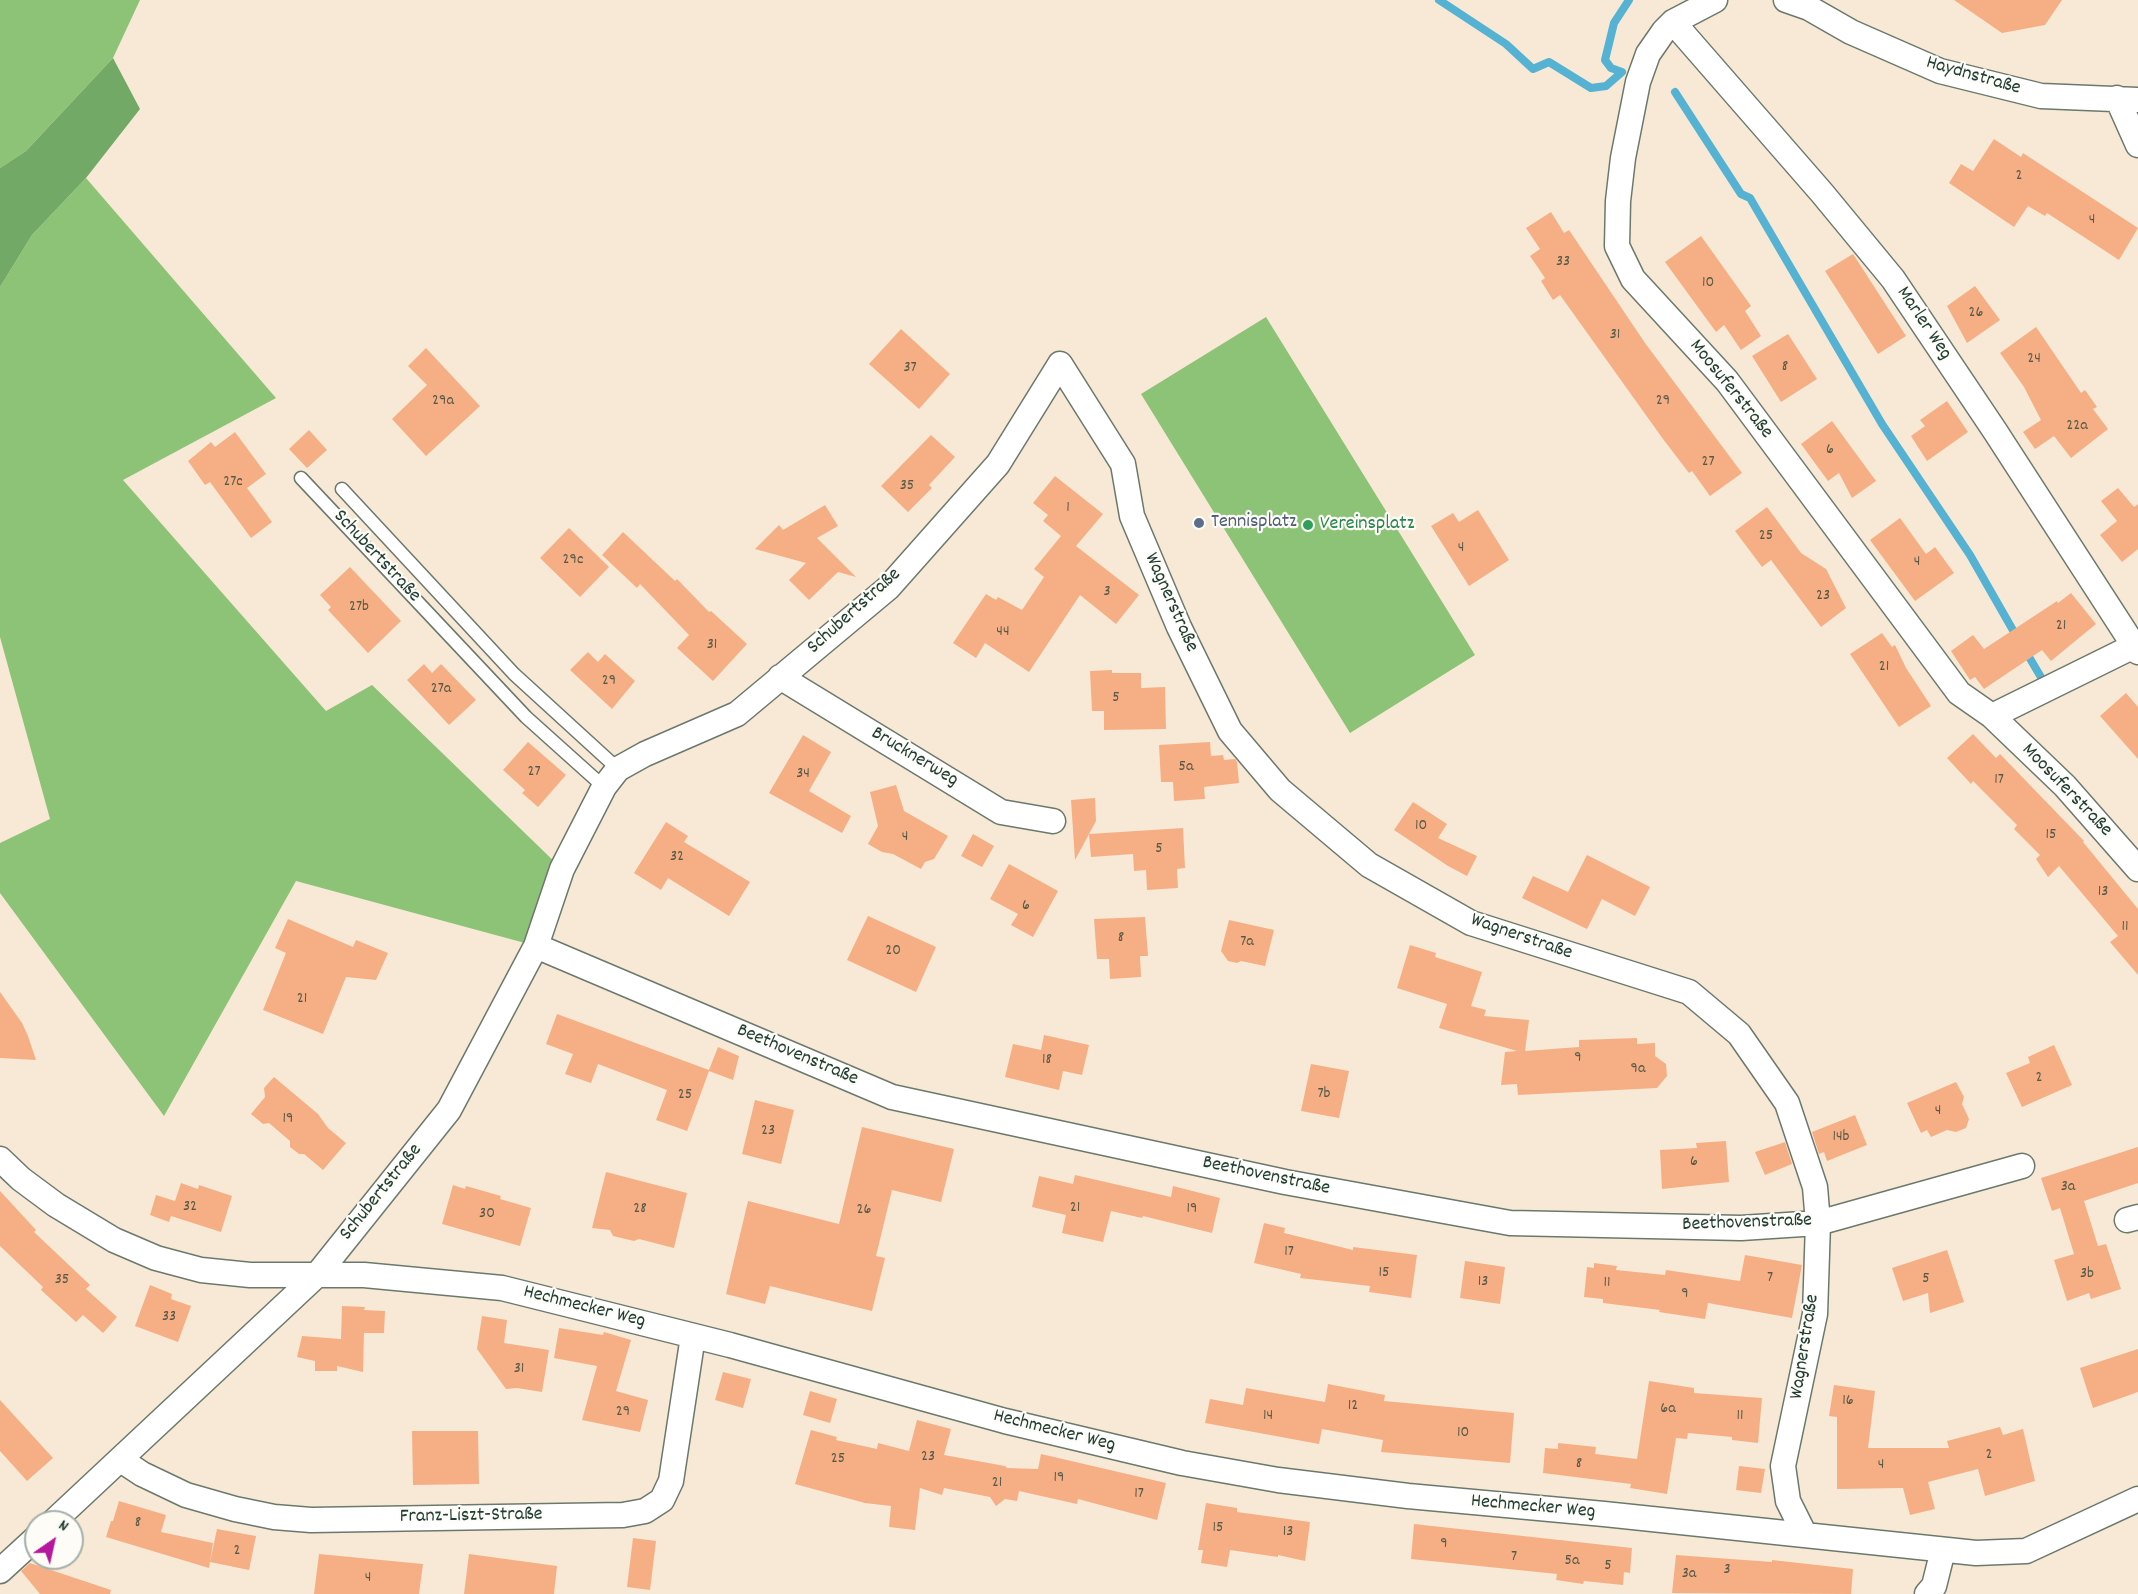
<!DOCTYPE html>
<meta charset="utf-8">
<style>
body{margin:0}
#map{position:relative;width:2138px;height:1594px;overflow:hidden;background:#f7e9d5;font-family:Dekko,sans-serif}
canvas{display:block}
.north{position:absolute;left:24px;top:1510px;width:60px;height:60px;box-sizing:border-box;background:#fdfcf7;border:2px solid #a4b0a9;border-radius:50%;rotate:34deg;font-size:16px;font-weight:700;line-height:24px;text-align:center;color:#1f3d34}
.north::after{content:'';display:block;margin:auto;width:21px;height:27px;background:#b5179e;clip-path:polygon(50% 0,100% 100%,50% 72%,0 100%)}
</style>
<div id="map">
<canvas width="2138" height="1594"></canvas>
<div class="north">N</div>
</div>
<script>
const ctx = document.querySelector('canvas').getContext('2d');
ctx.lineJoin = 'round';
function paint(path, color) { ctx.fillStyle = color; ctx.fill(path, 'evenodd'); }
const poly = rows => new Path2D(rows.map(r => 'M' + r).join(''));
function trace(path, color, width, dash) { ctx.strokeStyle = color; ctx.lineWidth = width; ctx.lineCap = dash ? 'butt' : 'round'; ctx.setLineDash(dash || []); ctx.stroke(path); }
function write(font, color, halo, rows, align = 'center') {
  ctx.font = font + ' Dekko,sans-serif'; ctx.lineWidth = 4.5; ctx.setLineDash([]); ctx.textBaseline = 'middle'; ctx.strokeStyle = halo; ctx.fillStyle = color; for (const [text, x, y, turn = 0] of rows) {
    ctx.save(); ctx.translate(x, y); ctx.rotate((+turn || 0) * Math.PI / 180); ctx.textAlign = isNaN(turn) ? turn : align; if (halo) ctx.strokeText(text, 0, 0); ctx.fillText(text, 0, 0); ctx.restore();
  }
}
paint(poly([
 [0,0,140,0,113,58,26,151,0,168],
 [86,178,276,398,123,480,326,711,372,685,562,869,536,946,296,881,164,1116,0,893,0,843,50,819,0,637,0,287,32,235],
 [1266,317,1475,655,1350,733,1141,394]
]), '#8dc376');
paint(poly([
 [113,58,140,109,86,178,32,235,0,287,0,168,26,151]
]), '#72a967');
trace(poly([
 [1439,0,1506,44,1533,69,1549,62,1591,88,1606,86,1622,72,1611,68,1605,60,1614,23,1629,0],
 [1675,92,1741,194,1750,198,1882,424,1970,555,2018,639],
 [2025,650,2042,679]
]), '#55b2d3', 8);
paint(poly([
 [1954,0,2062,0,2045,25,2002,33],
 [1994,139,2021,157,2023,153,2138,228,2119,260,2047,213,2045,216,2028,206,2014,227,1949,183,1961,164,1973,171],
 [1551,212,1564,233,1569,230,1645,343,1742,473,1710,496,1692,471,1689,473,1663,439,1560,295,1553,300,1541,281,1545,278,1530,256,1540,249,1526,228],
 [1701,236,1751,306,1745,311,1761,336,1741,350,1724,325,1716,332,1665,262],
 [1853,254,1906,336,1878,354,1825,271],
 [1975,286,2000,320,1967,343,1947,306],
 [2036,327,2081,393,2085,390,2097,407,2093,409,2108,429,2071,458,2054,436,2035,449,2023,432,2041,420,2024,387,2000,353],
 [901,329,950,374,919,409,869,364],
 [1788,334,1817,379,1781,402,1752,356],
 [426,348,480,406,426,456,392,419,427,385,408,366],
 [1947,401,1968,432,1927,461,1911,436,1925,426,1920,420],
 [1832,421,1876,481,1852,498,1839,473,1828,481,1801,444],
 [309,430,327,450,307,468,289,449],
 [235,432,266,474,247,488,272,522,251,538,210,482,205,485,188,461,211,442,215,447],
 [931,435,955,457,929,485,932,488,908,512,881,486],
 [1055,476,1103,514,1076,546,1139,595,1116,624,1080,595,1029,672,985,643,976,658,953,643,986,594,996,600,998,597,1022,610,1044,577,1034,569,1061,536,1043,521,1048,515,1033,503],
 [2118,488,2134,507,2138,504,2138,549,2122,562,2100,535,2117,521,2101,501],
 [825,505,838,526,817,538,856,577,838,572,809,600,789,580,806,563,755,549,779,525,783,530],
 [1767,507,1801,553,1826,569,1846,608,1821,627,1771,560,1762,567,1735,531],
 [1478,510,1509,560,1469,586,1431,526,1453,513,1459,522],
 [1900,518,1926,554,1935,547,1954,573,1915,601,1870,540],
 [569,528,609,567,580,597,540,558],
 [623,532,675,581,677,579,709,612,711,611,747,644,713,681,677,648,689,635,640,584,637,588,602,555],
 [350,567,401,621,368,653,328,610,331,607,320,595],
 [2071,593,2096,624,2051,661,2042,650,1984,689,1975,677,1970,680,1951,651,1973,635,1984,649,2057,601,2058,603],
 [1882,633,1892,647,1895,645,1906,668,1931,706,1899,727,1850,654],
 [588,652,598,662,605,654,635,681,612,709,570,670],
 [424,664,432,673,441,664,476,700,449,725,407,680],
 [1112,670,1112,673,1141,673,1141,688,1165,687,1166,729,1104,730,1104,711,1092,711,1090,671],
 [2126,693,2138,707,2138,759,2100,716],
 [1973,734,1996,758,2000,754,2084,841,2083,842,2138,909,2138,975,2110,942,2118,936,2059,866,2048,877,2036,859,2040,855,2014,829,2017,825,1973,781,1971,784,1947,758],
 [803,735,831,752,809,791,851,816,842,833,769,793],
 [528,742,566,775,538,807,522,793,525,790,503,770],
 [1210,742,1211,756,1223,755,1224,760,1235,759,1237,762,1239,783,1204,787,1205,799,1174,801,1173,782,1161,782,1159,745],
 [896,785,904,811,948,836,934,859,925,862,921,869,893,854,882,852,868,844,878,826,870,792],
 [1095,798,1096,821,1089,834,1183,828,1185,868,1177,869,1178,888,1147,890,1146,870,1134,871,1133,854,1091,857,1089,834,1075,860,1071,800],
 [1413,802,1447,824,1438,838,1477,856,1467,876,1448,866,1394,830],
 [666,822,688,836,684,842,750,882,729,916,668,878,661,890,634,873],
 [973,834,994,846,982,867,961,856],
 [1587,855,1650,887,1635,916,1602,899,1587,929,1522,898,1533,876,1568,892],
 [1009,864,1058,891,1033,937,1011,925,1018,914,990,899],
 [868,916,936,947,916,992,847,960],
 [1145,917,1148,956,1140,956,1141,977,1110,979,1109,959,1097,959,1094,919],
 [288,919,353,947,356,940,388,953,376,980,346,977,323,1034,263,1010,286,953,275,948],
 [1229,920,1274,930,1265,966,1241,961,1237,963,1228,961,1221,951],
 [1410,945,1436,953,1435,957,1482,972,1471,1006,1486,1010,1484,1016,1529,1020,1525,1051,1579,1047,1579,1040,1637,1038,1637,1044,1655,1043,1655,1056,1666,1064,1667,1076,1657,1088,1518,1095,1517,1084,1501,1085,1505,1052,1517,1051,1439,1028,1447,1004,1397,988],
 [0,992,22,1023,28,1036,36,1060,0,1058],
 [557,1014,709,1070,718,1047,739,1056,733,1080,709,1071,687,1131,656,1120,667,1090,598,1064,591,1083,565,1074,573,1054,546,1044],
 [1044,1035,1089,1045,1082,1075,1063,1071,1059,1090,1005,1077,1013,1044,1041,1050],
 [2054,1045,2072,1085,2022,1107,2006,1073,2030,1063,2028,1057],
 [1311,1064,1349,1071,1339,1118,1301,1111],
 [274,1077,318,1114,328,1128,346,1143,323,1170,304,1154,299,1154,290,1147,290,1141,269,1123,263,1124,251,1114,265,1097,264,1088],
 [1956,1082,1964,1097,1962,1104,1969,1119,1966,1128,1956,1132,1947,1130,1931,1137,1927,1130,1921,1133,1907,1103],
 [755,1100,794,1110,781,1164,742,1154],
 [1855,1115,1867,1145,1827,1161,1824,1152,1819,1154,1812,1132],
 [862,1127,954,1149,941,1202,892,1190,876,1256,885,1258,872,1311,770,1286,765,1304,726,1294,748,1201,839,1224],
 [1726,1141,1729,1182,1662,1189,1660,1150,1697,1148,1696,1143],
 [1785,1142,1792,1164,1765,1175,1755,1152],
 [2138,1147,2138,1183,2084,1201,2098,1246,2106,1244,2121,1289,2091,1299,2089,1293,2067,1301,2054,1260,2074,1254,2060,1208,2052,1211,2041,1178],
 [606,1172,687,1193,674,1248,639,1239,634,1241,613,1236,610,1230,592,1228],
 [1075,1175,1171,1197,1173,1186,1220,1198,1212,1233,1143,1216,1142,1218,1111,1211,1103,1242,1062,1233,1066,1215,1032,1207,1039,1176,1073,1184],
 [181,1183,198,1189,199,1185,232,1196,221,1232,171,1216,169,1222,150,1215,156,1195,175,1201],
 [453,1185,465,1189,466,1186,501,1196,500,1199,531,1208,520,1246,442,1224],
 [0,1191,36,1230,34,1232,90,1285,86,1289,117,1317,103,1333,83,1315,76,1322,41,1290,43,1287,0,1246],
 [1264,1223,1285,1228,1284,1233,1353,1250,1353,1247,1417,1255,1411,1298,1369,1292,1370,1286,1300,1278,1301,1274,1254,1263],
 [1947,1250,1964,1302,1930,1313,1928,1293,1903,1301,1892,1268],
 [1745,1255,1802,1265,1792,1318,1708,1303,1705,1319,1659,1312,1660,1310,1603,1303,1603,1299,1584,1297,1587,1267,1594,1268,1594,1263,1617,1266,1616,1270,1665,1275,1666,1270,1740,1281],
 [1465,1261,1505,1267,1500,1304,1460,1298],
 [150,1285,172,1294,171,1299,191,1306,178,1342,135,1326],
 [342,1306,365,1307,364,1310,385,1311,384,1333,364,1333,363,1372,337,1366,337,1371,315,1371,315,1361,297,1357,302,1336,341,1339],
 [482,1316,507,1320,504,1343,549,1350,542,1392,517,1388,506,1389,477,1349],
 [559,1328,603,1335,604,1332,631,1340,616,1391,648,1400,640,1432,582,1420,597,1366,554,1358],
 [2138,1349,2138,1392,2093,1408,2080,1368],
 [723,1372,751,1379,743,1408,715,1400],
 [1649,1381,1694,1388,1694,1393,1762,1398,1758,1443,1732,1440,1732,1437,1688,1433,1687,1439,1676,1438,1667,1494,1630,1488,1631,1484,1543,1473,1545,1448,1558,1449,1558,1443,1596,1447,1595,1454,1637,1459],
 [1328,1384,1385,1395,1384,1401,1514,1413,1510,1463,1381,1452,1383,1440,1322,1429,1319,1444,1205,1423,1210,1399,1243,1405,1246,1388,1325,1402],
 [1834,1385,1875,1391,1868,1448,1949,1448,1947,1441,2000,1427,2003,1435,2023,1429,2035,1481,1985,1496,1978,1469,1928,1482,1935,1509,1910,1515,1903,1488,1837,1489,1837,1417,1829,1416],
 [810,1391,837,1399,830,1423,803,1415],
 [0,1400,53,1458,27,1481,0,1451],
 [917,1420,951,1429,944,1455,1005,1466,1007,1468,1038,1469,1041,1454,1166,1483,1157,1520,1078,1499,1077,1504,1019,1491,1017,1501,1005,1499,996,1506,990,1497,944,1488,942,1495,920,1488,915,1530,889,1527,891,1506,865,1503,795,1484,811,1430,837,1437,836,1440,877,1449,878,1443,909,1451],
 [412,1431,478,1431,479,1484,413,1485],
 [1739,1466,1765,1469,1761,1493,1736,1490],
 [119,1501,166,1515,161,1532,213,1543,209,1568,106,1537,111,1521,113,1521],
 [1206,1503,1237,1508,1237,1512,1310,1522,1305,1561,1278,1555,1278,1557,1230,1550,1227,1567,1201,1563,1203,1550,1198,1550],
 [1414,1524,1632,1548,1630,1573,1624,1572,1623,1585,1584,1581,1583,1584,1556,1580,1557,1574,1411,1559],
 [217,1529,256,1536,249,1570,210,1562],
 [633,1538,656,1541,650,1590,627,1587],
 [319,1554,423,1564,419,1594,314,1594],
 [469,1554,557,1566,554,1594,464,1594],
 [1676,1555,1772,1562,1772,1560,1853,1569,1851,1594,1672,1593],
 [30,1563,111,1590,110,1594,40,1594,21,1571]
]), '#f6af85');
const service = poly([
 [301,478,526,717,604,787],
 [342,489,514,674,618,769]
]);
const minor = poly([
 [1715,0,1673,22,1664,31,1648,54,1638,82,1623,158,1618,201,1617,246,1633,279,1727,381,1959,693,1992,716,2065,786,2138,869],
 [1786,0,1809,8,1851,32,1940,71,2041,96,2138,100],
 [1673,22,1822,193,1893,279,1995,431,2138,652],
 [2117,98,2138,145],
 [780,677,1001,812,1053,821],
 [1992,716,2138,644],
 [536,946,892,1097,1285,1182,1510,1223,1741,1228,1818,1223,2022,1166],
 [0,1159,21,1179,56,1205,114,1240,156,1258,201,1270,250,1275,364,1275,502,1288,730,1345,1005,1421,1182,1463,1278,1480,1408,1496,1604,1514,1976,1553,2026,1551,2138,1499],
 [2127,1220,2138,1217],
 [121,1460,142,1474,186,1495,235,1509,274,1517,311,1520,623,1515,645,1511,662,1500,671,1481,693,1336],
 [53,1522,317,1275,449,1110,536,946,562,869,604,787,618,769,645,754,737,714,888,588,998,464,1060,364,1123,464,1132,516,1179,627,1230,731,1280,790,1369,865,1471,923,1689,992,1739,1034,1787,1103,1815,1187,1818,1223,1815,1314,1783,1466,1788,1501,1805,1535],
 [0,1571,36,1538],
 [1927,1594,1934,1586,1943,1550]
]);
trace(service, '#6b796c', 15);
trace(minor, '#6b796c', 27);
trace(service, '#fff', 12);
trace(minor, '#fff', 24);
for (const [x, y, r, color] of [
 [1199,523,6,"#5c6f8a"],
 [1308,525,6,"#2e9e5b"]
]) { const dot = new Path2D(); dot.arc(x, y, r, 0, 2 * Math.PI); ctx.fillStyle = color; ctx.fill(dot); trace(dot, '#fdfcf7', 2); }
write('16px', '#555a48', null, [
 ["2",2019,177],
 ["4",2092,221],
 ["33",1563,263],
 ["10",1708,284],
 ["26",1976,314],
 ["31",1615,336],
 ["24",2034,360],
 ["8",1785,368],
 ["37",910,369],
 ["29a",443,402],
 ["29",1663,402],
 ["22a",2077,427],
 ["6",1830,451],
 ["27",1708,463],
 ["27c",233,483],
 ["35",907,487],
 ["1",1068,509],
 ["25",1766,537],
 ["4",1461,549],
 ["29c",573,561],
 ["4",1917,563],
 ["3",1107,593],
 ["23",1823,597],
 ["27b",359,608],
 ["21",2061,627],
 ["44",1003,633],
 ["31",712,646],
 ["21",1884,668],
 ["29",609,682],
 ["27a",441,690],
 ["5",1116,699],
 ["5a",1186,768],
 ["27",534,773],
 ["34",803,775],
 ["17",1999,781],
 ["10",1421,827],
 ["15",2051,836],
 ["4",905,838],
 ["5",1159,850],
 ["32",677,858],
 ["13",2103,893],
 ["6",1026,907],
 ["11",2125,928],
 ["8",1121,939],
 ["7a",1247,943],
 ["20",893,952],
 ["21",302,1000],
 ["9",1578,1059],
 ["18",1047,1061],
 ["9a",1638,1070],
 ["2",2039,1079],
 ["7b",1324,1095],
 ["25",685,1096],
 ["4",1938,1112],
 ["19",288,1120],
 ["23",768,1132],
 ["14b",1841,1138],
 ["6",1694,1163],
 ["3a",2068,1188],
 ["32",190,1208],
 ["21",1075,1209],
 ["28",640,1210],
 ["19",1192,1210],
 ["26",864,1211],
 ["30",487,1215],
 ["17",1289,1253],
 ["15",1384,1274],
 ["3b",2087,1275],
 ["7",1770,1279],
 ["5",1926,1280],
 ["35",62,1281],
 ["13",1483,1283],
 ["11",1607,1284],
 ["9",1685,1295],
 ["33",169,1318],
 ["31",519,1370],
 ["16",1848,1402],
 ["12",1353,1407],
 ["6a",1668,1410],
 ["29",623,1413],
 ["14",1268,1417],
 ["11",1740,1417],
 ["10",1463,1434],
 ["2",1989,1456],
 ["23",928,1458],
 ["25",838,1460],
 ["8",1579,1465],
 ["4",1881,1466],
 ["19",1059,1479],
 ["21",997,1484],
 ["17",1139,1495],
 ["8",138,1524],
 ["15",1218,1529],
 ["13",1288,1533],
 ["9",1444,1545],
 ["2",237,1552],
 ["7",1514,1558],
 ["5a",1572,1562],
 ["5",1608,1567],
 ["3",1727,1571],
 ["3a",1689,1575],
 ["4",368,1579]
]);
write('20px', '#1f3d34', '#fdfcf7', [
 ["Haydnstraße",1973,77,16],
 ["Marler Weg",1923,324,56],
 ["Moosuferstraße",1730,390,51],
 ["Schubertstraße",376,557,47],
 ["Wagnerstraße",1170,603,66],
 ["Schubertstraße",855,612,-42],
 ["Brucknerweg",914,758,31],
 ["Moosuferstraße",2066,791,46],
 ["Wagnerstraße",1521,938,19],
 ["Beethovenstraße",797,1056,23],
 ["Beethovenstraße",1266,1177,12],
 ["Schubertstraße",382,1193,-51],
 ["Beethovenstraße",1747,1224,-2],
 ["Hechmecker Weg",584,1308,14],
 ["Wagnerstraße",1806,1347,-81],
 ["Hechmecker Weg",1054,1432,14],
 ["Hechmecker Weg",1533,1508,5],
 ["Franz-Liszt-Straße",471,1517,-1]
]);
write('20px', '#4e5e75', '#fdfcf7', [
 ["Tennisplatz",1211,523]
], 'left');
write('20px', '#27864d', '#fdfcf7', [
 ["Vereinsplatz",1320,525]
], 'left');
</script>
